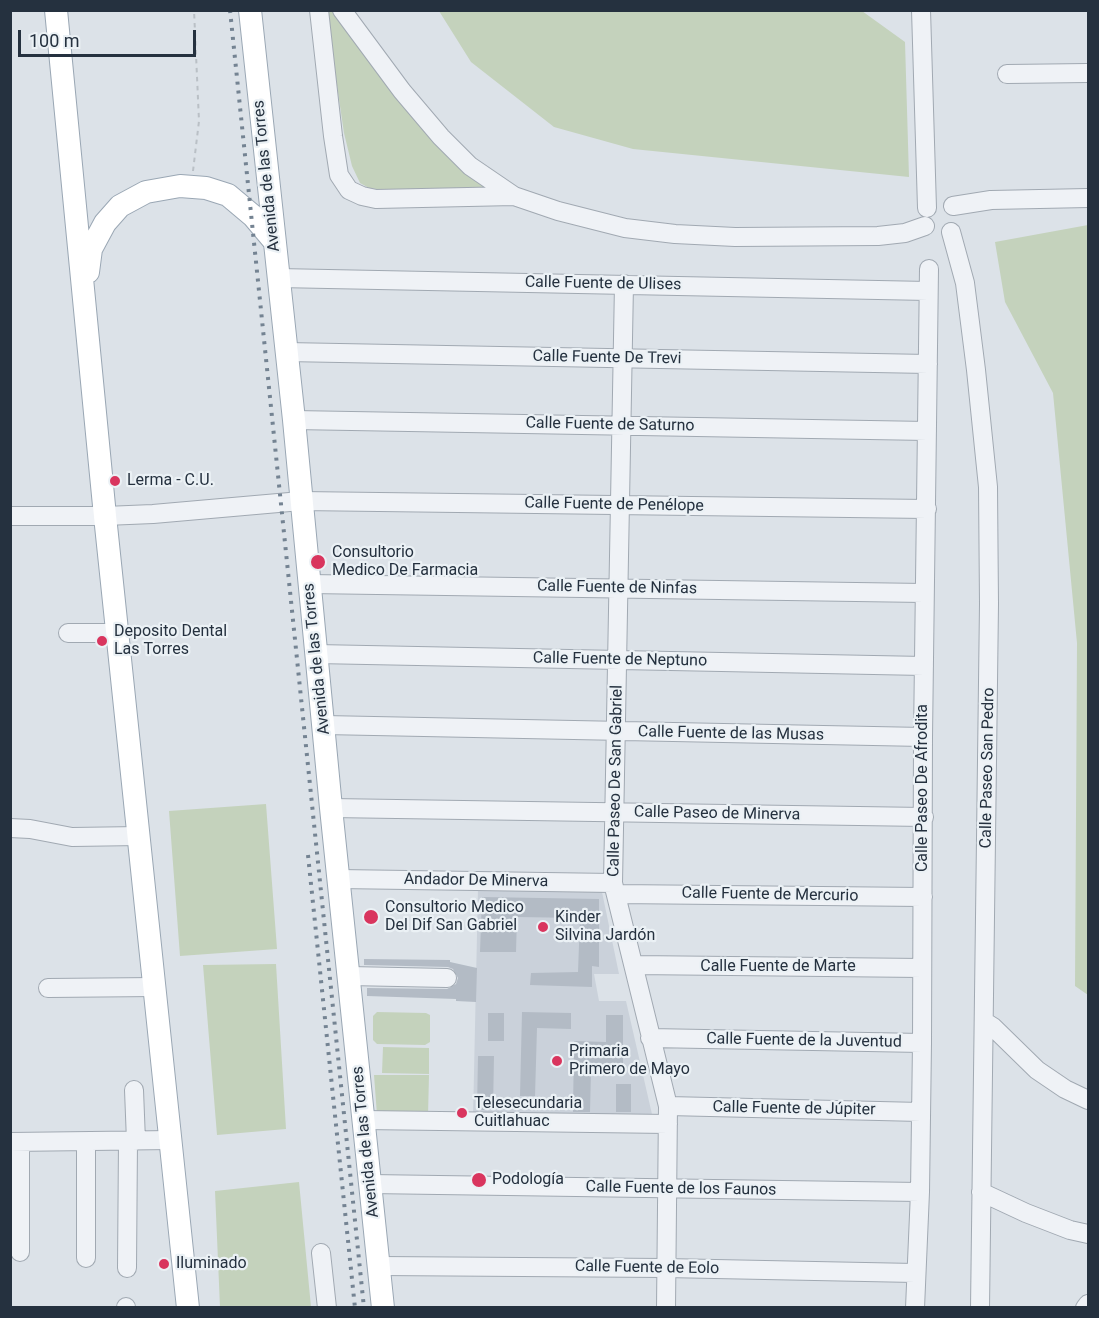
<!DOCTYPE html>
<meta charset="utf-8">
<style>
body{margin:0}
#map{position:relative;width:1099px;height:1318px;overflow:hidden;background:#dce2e8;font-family:Roboto,sans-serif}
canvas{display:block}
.frame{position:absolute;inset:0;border:12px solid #25313f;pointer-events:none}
.scale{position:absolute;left:18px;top:30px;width:178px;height:27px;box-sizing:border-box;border:3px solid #25313f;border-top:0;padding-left:8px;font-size:18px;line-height:21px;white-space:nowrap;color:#25313f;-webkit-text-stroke:4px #ebf1f5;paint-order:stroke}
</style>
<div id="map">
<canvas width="1099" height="1318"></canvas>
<div class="frame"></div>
<div class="scale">100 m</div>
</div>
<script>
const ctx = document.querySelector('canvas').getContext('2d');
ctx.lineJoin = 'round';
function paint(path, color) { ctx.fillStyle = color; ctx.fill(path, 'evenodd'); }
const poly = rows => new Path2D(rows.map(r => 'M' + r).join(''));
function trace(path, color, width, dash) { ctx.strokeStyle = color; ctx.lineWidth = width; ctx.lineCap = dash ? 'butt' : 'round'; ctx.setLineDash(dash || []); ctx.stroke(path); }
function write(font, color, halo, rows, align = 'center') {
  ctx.font = font + ' Roboto,sans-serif'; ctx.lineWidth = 4.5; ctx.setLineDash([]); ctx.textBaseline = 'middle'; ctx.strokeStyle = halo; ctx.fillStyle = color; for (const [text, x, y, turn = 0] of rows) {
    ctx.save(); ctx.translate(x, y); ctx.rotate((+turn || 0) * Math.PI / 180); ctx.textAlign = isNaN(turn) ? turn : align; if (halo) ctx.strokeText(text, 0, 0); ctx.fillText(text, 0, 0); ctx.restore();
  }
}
paint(poly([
 [478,888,602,892,619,974,594,974,599,1001,626,1001,654,1123,473,1119]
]), '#cad1da');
paint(poly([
 [326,11,335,11,440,142,485,188,384,190,369,188,360,183,352,166,344,133],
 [439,11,862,11,905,42,909,177,633,149,554,127,471,62],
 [1088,225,1088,995,1075,986,1077,643,1053,393,1005,302,995,242],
 [266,804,277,949,180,956,169,811],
 [276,964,286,1129,217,1135,203,965],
 [377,1012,426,1013,430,1015,430,1042,425,1045,377,1044,373,1040,373,1016],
 [383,1047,429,1048,429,1074,382,1073],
 [374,1075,429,1075,428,1116,377,1115],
 [299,1182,311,1307,220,1307,215,1191]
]), '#c4d2bc');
paint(poly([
 [482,897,599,899,599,967,592,966,592,987,530,985,531,973,578,972,580,918,517,917,516,952,480,952],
 [364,959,450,960,450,962,477,968,476,1002,456,1001,456,999,367,996,367,988,447,989,456,984,458,978,453,969,448,967,364,965],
 [522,1012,571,1013,571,1029,537,1028,535,1096,520,1096],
 [488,1013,504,1013,504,1041,488,1041],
 [606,1015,623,1015,623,1071,591,1071,590,1112,573,1112,574,1041,606,1042],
 [478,1056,494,1056,493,1110,477,1110],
 [616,1084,631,1084,631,1112,616,1112]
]), '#b3bbc5');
const minor = poly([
 [319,10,333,136,339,175,349,190,362,196,376,199,514,196],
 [342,10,402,91,441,137,470,166,514,196,558,211,625,228,675,234,735,237,878,236,905,233,925,226],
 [921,10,927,208],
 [1007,74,1088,73],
 [953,206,991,200,1088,198],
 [951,232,965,283,976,370,988,487,989,604,980,1308],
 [278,278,928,291],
 [624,284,613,883,668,1106,666,1308],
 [286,352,928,364],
 [294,420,927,431],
 [10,516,105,516,153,514,301,501,927,509],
 [309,584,924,593],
 [68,633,117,633],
 [316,654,924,666],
 [324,725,923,737],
 [331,808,924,817],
 [10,828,30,829,72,837,139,836],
 [339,879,613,883],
 [616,894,923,897],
 [634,965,922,968],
 [349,976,447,978],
 [48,988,155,987],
 [985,1022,993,1027,1037,1070,1065,1089,1088,1100],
 [650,1038,922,1043],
 [134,1090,136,1141],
 [668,1106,921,1112],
 [364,1120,668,1124],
 [10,1142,171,1140],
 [370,1184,920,1192],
 [981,1192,1026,1213,1070,1230,1088,1234],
 [20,1252,20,1142],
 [321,1253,327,1308],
 [86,1258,86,1142],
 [379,1266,665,1268,915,1273],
 [127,1268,128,1141],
 [126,1308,126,1307],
 [915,1308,920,1192,922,1043,923,737,929,269],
 [1085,1308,1088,1304]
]);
const major = poly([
 [56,10,105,516,188,1308],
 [250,10,294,420,331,808,383,1308],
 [88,272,91,249,105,223,120,206,146,192,180,186,206,188,228,195,253,216,274,241]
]);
trace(minor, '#a1a9b2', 20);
trace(major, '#9aa7b4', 24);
trace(poly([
 [193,171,199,121,194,10]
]), '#bac0c6', 2, [4.5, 4.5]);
trace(minor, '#eff2f6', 18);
trace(major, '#fff', 22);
trace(poly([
 [230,10,364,1308],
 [308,855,355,1308]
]), '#748392', 4, [3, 6]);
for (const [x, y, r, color] of [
 [115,481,6,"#d9355e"],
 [318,562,8,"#d9355e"],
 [102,641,6,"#d9355e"],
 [371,917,8,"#d9355e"],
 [543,927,6,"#d9355e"],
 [557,1061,6,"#d9355e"],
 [462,1113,6,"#d9355e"],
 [479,1180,8,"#d9355e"],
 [164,1264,6,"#d9355e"]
]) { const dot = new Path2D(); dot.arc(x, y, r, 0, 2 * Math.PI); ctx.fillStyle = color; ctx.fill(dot); trace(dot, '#ebf1f5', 2); }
write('16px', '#25313f', '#ebf1f5', [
 ["Avenida de las Torres",267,176,-96],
 ["Calle Fuente de Ulises",603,284,1],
 ["Calle Fuente De Trevi",607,358,1],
 ["Calle Fuente de Saturno",610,425,1],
 ["Calle Fuente de Penélope",614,505,1],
 ["Calle Fuente de Ninfas",617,588,1],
 ["Avenida de las Torres",317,659,-96],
 ["Calle Fuente de Neptuno",620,660,1],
 ["Calle Fuente de las Musas",731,734,1],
 ["Calle Paseo San Pedro",988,768,-89],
 ["Calle Paseo De San Gabriel",616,781,-89],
 ["Calle Paseo De Afrodita",923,788,-90],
 ["Calle Paseo de Minerva",717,814,1],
 ["Andador De Minerva",476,881,1],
 ["Calle Fuente de Mercurio",770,895,1],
 ["Calle Fuente de Marte",778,967],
 ["Calle Fuente de la Juventud",804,1041,1],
 ["Calle Fuente de Júpiter",794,1109,1],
 ["Avenida de las Torres",366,1142,-96],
 ["Calle Fuente de los Faunos",681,1189,1],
 ["Calle Fuente de Eolo",647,1268,1]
]);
write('16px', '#25313f', '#ebf1f5', [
 ["Lerma - C.U.",127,481],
 ["Consultorio",332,553],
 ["Medico De Farmacia",332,571],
 ["Deposito Dental",114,632],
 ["Las Torres",114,650],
 ["Consultorio Medico",385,908],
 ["Del Dif San Gabriel",385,926],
 ["Kinder",555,918],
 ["Silvina Jardón",555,936],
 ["Primaria",569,1052],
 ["Primero de Mayo",569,1070],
 ["Telesecundaria",474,1104],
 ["Cuitlahuac",474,1122],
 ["Podología",492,1180],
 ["Iluminado",176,1264]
], 'left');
</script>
